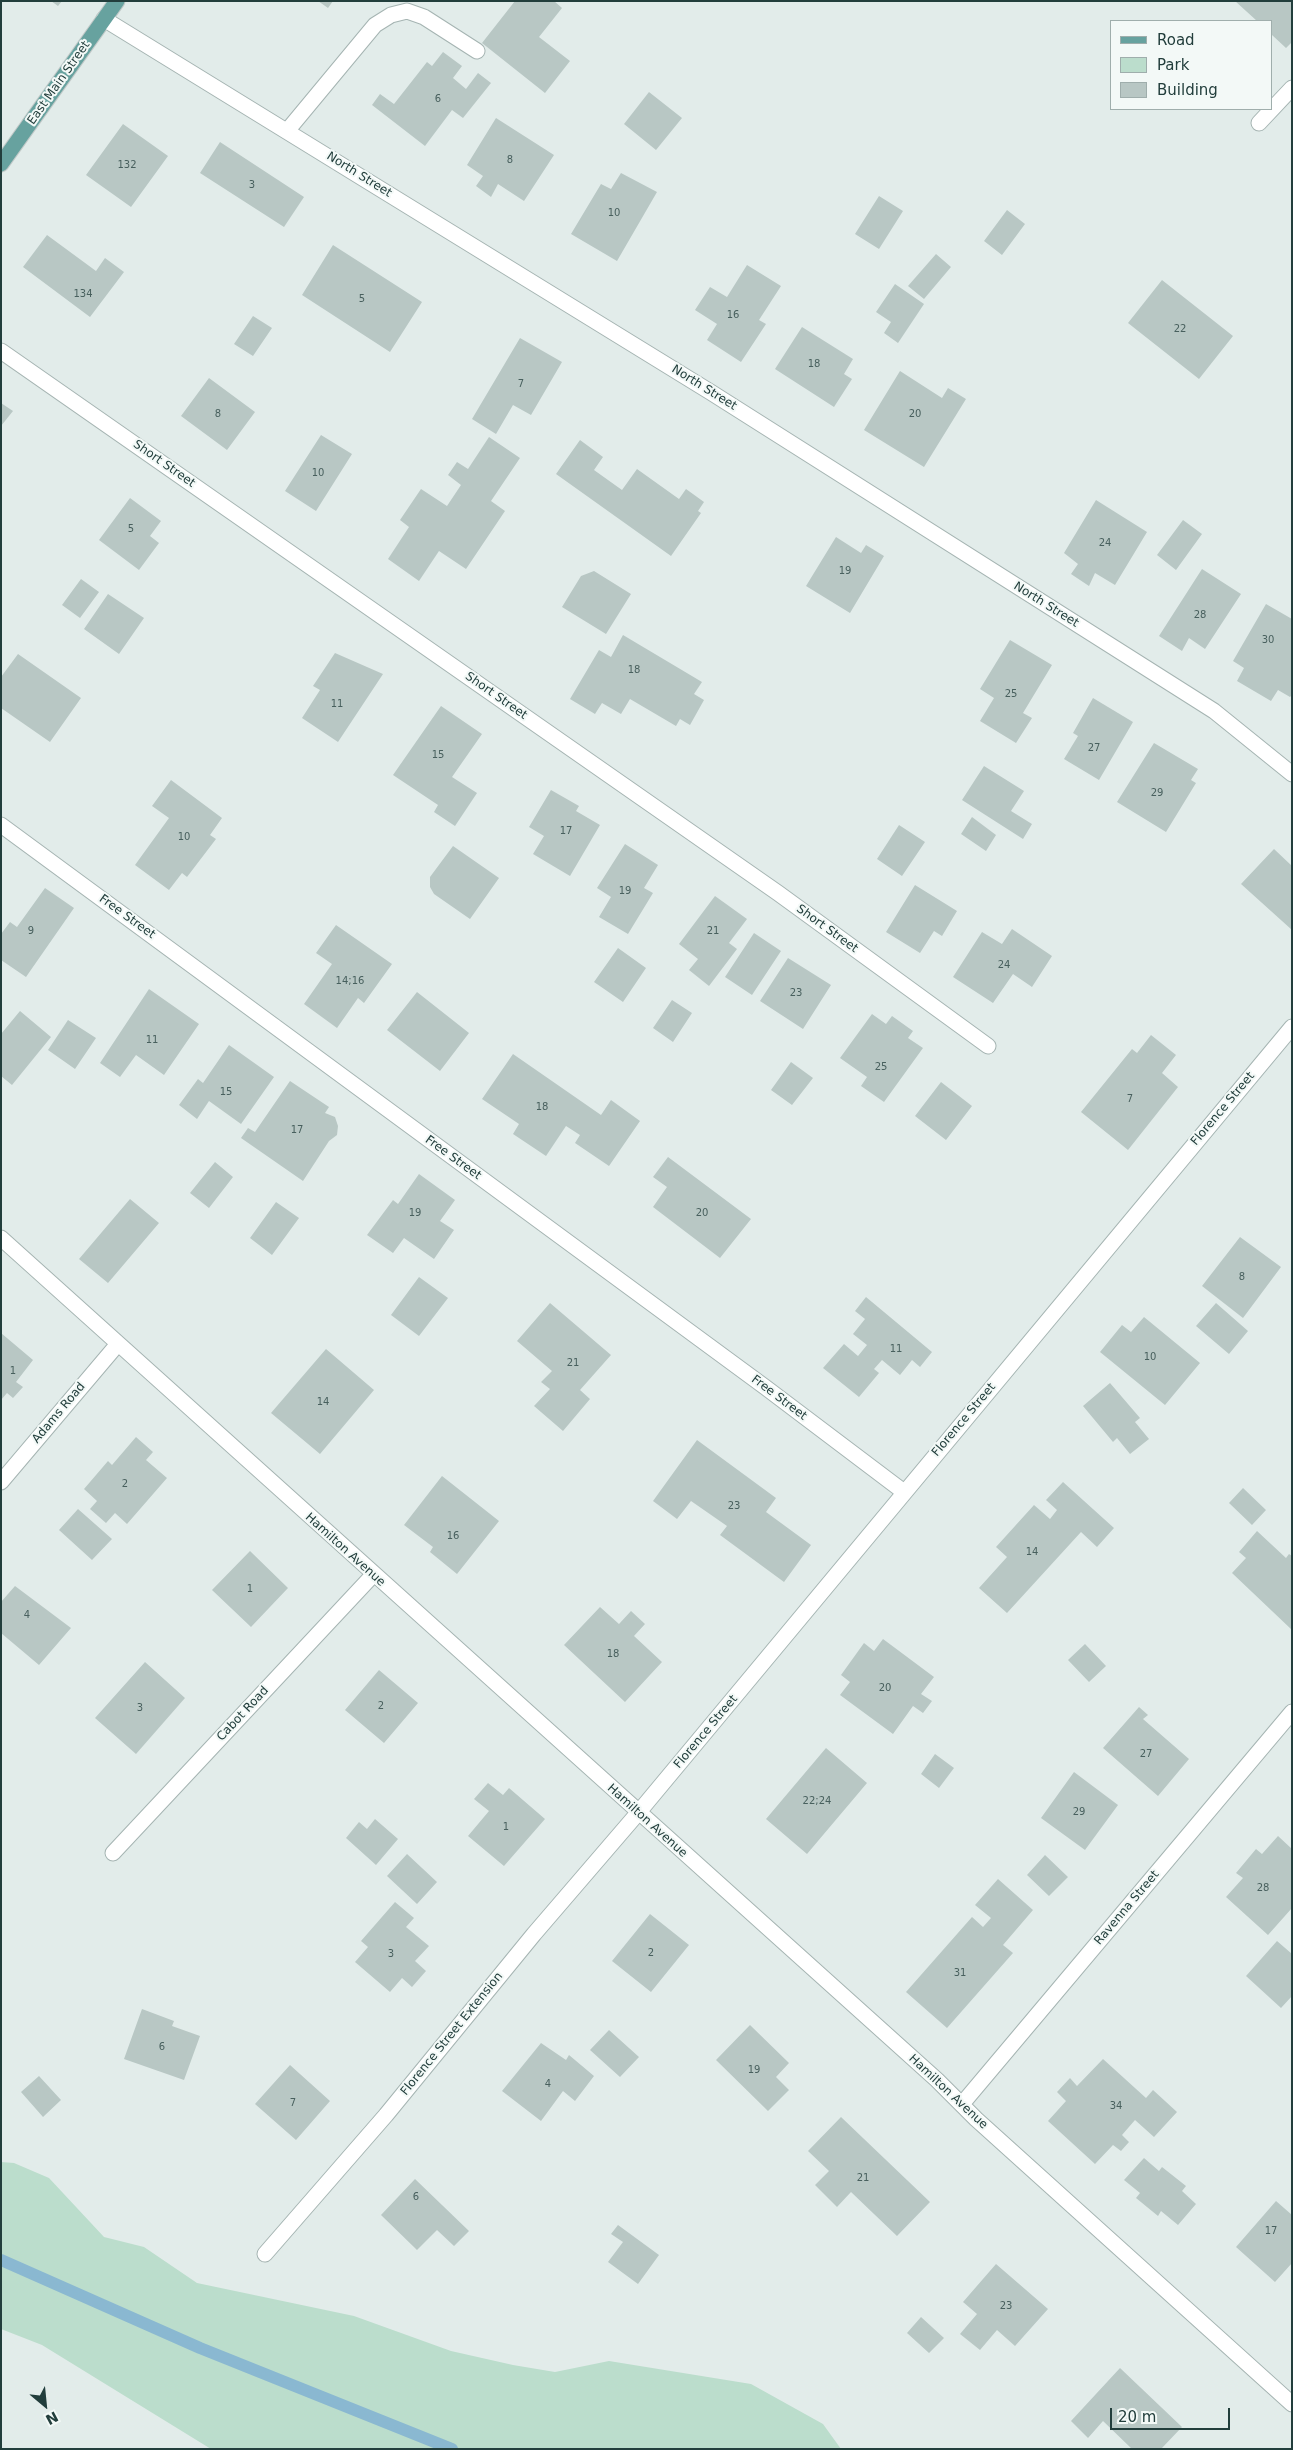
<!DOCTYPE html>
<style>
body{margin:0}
#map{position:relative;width:1293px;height:2450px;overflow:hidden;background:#e2ecea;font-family:"DejaVu Sans",sans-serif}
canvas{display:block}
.frame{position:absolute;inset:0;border:2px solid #223e3c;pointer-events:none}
.legend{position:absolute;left:1110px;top:20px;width:162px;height:90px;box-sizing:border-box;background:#f3f9f7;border:1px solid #9faeac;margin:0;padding:6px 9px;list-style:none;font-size:15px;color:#223e3c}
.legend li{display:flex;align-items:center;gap:10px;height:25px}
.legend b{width:25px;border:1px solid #9faeac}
.north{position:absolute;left:20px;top:2380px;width:50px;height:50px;-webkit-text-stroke:4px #f3f9f7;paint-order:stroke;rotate:152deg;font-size:14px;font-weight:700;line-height:20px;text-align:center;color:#223e3c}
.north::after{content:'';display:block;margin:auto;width:18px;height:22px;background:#223e3c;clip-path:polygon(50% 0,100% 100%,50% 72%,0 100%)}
.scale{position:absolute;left:1110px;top:2408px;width:120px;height:22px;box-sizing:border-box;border:2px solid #223e3c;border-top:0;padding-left:6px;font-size:15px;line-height:18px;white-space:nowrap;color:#223e3c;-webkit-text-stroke:4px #f3f9f7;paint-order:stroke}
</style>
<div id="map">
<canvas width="1293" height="2450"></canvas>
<div class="frame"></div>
<ul class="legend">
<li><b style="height:6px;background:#67a29f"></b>Road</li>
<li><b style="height:14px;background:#bdc"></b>Park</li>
<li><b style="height:14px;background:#b8c7c4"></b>Building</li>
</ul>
<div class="north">N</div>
<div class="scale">20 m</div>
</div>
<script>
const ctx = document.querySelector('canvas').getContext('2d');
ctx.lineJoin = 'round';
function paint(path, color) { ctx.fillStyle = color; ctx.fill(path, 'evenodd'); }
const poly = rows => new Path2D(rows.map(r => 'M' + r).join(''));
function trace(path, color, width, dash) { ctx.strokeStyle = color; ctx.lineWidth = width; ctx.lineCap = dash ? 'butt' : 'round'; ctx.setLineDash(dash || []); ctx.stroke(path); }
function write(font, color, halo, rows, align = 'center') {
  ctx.font = font + ' "DejaVu Sans",sans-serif'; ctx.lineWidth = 4; ctx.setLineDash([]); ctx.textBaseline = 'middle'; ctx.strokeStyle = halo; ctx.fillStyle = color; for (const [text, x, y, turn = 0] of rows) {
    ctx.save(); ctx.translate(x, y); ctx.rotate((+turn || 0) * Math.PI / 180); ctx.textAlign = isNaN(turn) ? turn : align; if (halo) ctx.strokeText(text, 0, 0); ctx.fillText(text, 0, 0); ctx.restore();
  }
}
paint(poly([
 [1,2162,14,2163,49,2178,104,2237,144,2247,197,2283,354,2316,451,2351,513,2365,555,2372,609,2361,751,2384,823,2424,841,2449,211,2449,42,2345,1,2329]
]), '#bdc');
trace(poly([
 [1,2260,200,2348,452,2449]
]), '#8ab8d1', 12);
paint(poly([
 [51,1,62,1,58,6],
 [318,1,333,1,328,8],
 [515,1,554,1,562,8,539,37,570,61,545,93,482,43],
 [1235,1,1292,1,1292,42,1286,48,1272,35,1272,21,1257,21],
 [443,52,462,66,453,78,466,89,478,73,491,83,463,118,452,110,425,146,372,105,380,94,394,104,427,62,432,66],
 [649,92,682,118,656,150,624,124],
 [496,118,554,155,524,201,498,184,491,197,476,186,483,176,467,165],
 [123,124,168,156,131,207,86,175],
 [220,142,304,197,284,227,200,173],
 [621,173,657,192,617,261,571,234,601,184,611,189],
 [879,196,903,211,879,249,855,234],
 [1007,210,1025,224,1002,255,984,241],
 [47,235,96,271,105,258,124,272,90,317,23,267],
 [333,245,422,302,390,352,302,295],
 [936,254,951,267,924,299,908,286],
 [747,265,781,286,759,320,766,324,741,362,707,340,717,324,695,310,710,287,727,297],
 [1162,280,1233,336,1199,379,1128,323],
 [895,284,924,304,898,343,884,333,891,322,876,312],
 [253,316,272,328,253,356,234,344],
 [802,327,853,359,844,374,852,379,834,407,775,369],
 [520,338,562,362,531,415,513,405,496,434,472,419],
 [900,371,942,398,948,388,966,399,924,467,864,430],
 [209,378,255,412,227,450,181,416],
 [1,403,13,411,1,426],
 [321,435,352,454,316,511,285,491],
 [489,437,520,458,491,501,505,511,466,569,439,551,419,581,388,559,409,527,400,520,421,489,447,506,461,485,448,475,457,462,468,469],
 [580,440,603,457,594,470,622,490,637,469,679,499,686,489,704,502,698,511,701,513,671,556,556,474],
 [130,498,161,521,150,536,159,543,139,570,99,540],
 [1096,500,1147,532,1115,585,1095,573,1089,586,1071,574,1078,564,1064,553],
 [1183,520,1202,534,1176,570,1157,555],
 [836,537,861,553,866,545,884,556,850,613,806,586],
 [1202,569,1241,594,1205,649,1189,638,1182,651,1159,636],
 [594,571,631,594,606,634,562,607,581,576],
 [81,579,99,592,80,618,62,605],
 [108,594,144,618,119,654,84,629],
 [1266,604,1292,619,1292,695,1290,697,1278,690,1271,701,1237,681,1244,668,1233,661],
 [623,635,702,682,694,694,704,700,690,725,680,719,676,726,630,699,621,714,602,703,595,714,570,699,599,650,611,657],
 [1010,640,1052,665,1023,713,1032,718,1016,743,980,721,994,698,980,689],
 [335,653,383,674,338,742,302,718,320,690,313,686],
 [18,654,81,698,50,742,1,708,1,677],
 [1093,698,1133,722,1099,780,1064,759,1078,736,1073,733],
 [441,706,482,734,452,777,477,793,455,826,434,812,438,805,393,775],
 [1154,743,1198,769,1191,780,1196,783,1166,832,1117,802],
 [984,766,1024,791,1011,811,1032,824,1023,839,962,800],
 [171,780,222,818,210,835,216,839,187,877,182,873,169,890,135,865,169,818,152,806],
 [551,790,579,806,576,811,600,825,570,876,533,854,544,836,529,827],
 [972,817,996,835,986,851,961,834],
 [899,825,925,842,902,876,877,859],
 [625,844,658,865,644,888,653,893,628,934,599,917,611,897,597,888],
 [453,846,499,878,470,919,434,894,430,887,430,877],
 [1274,849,1292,866,1292,930,1241,884],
 [915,885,957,911,942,936,934,931,920,953,886,932],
 [45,888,74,908,26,977,1,960,1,934,10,922,17,927],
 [715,896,747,919,729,943,737,949,709,986,689,970,698,959,679,944],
 [336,925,392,964,364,1003,358,998,337,1028,304,1004,332,964,316,953],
 [1012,929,1052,956,1032,987,1013,974,993,1003,953,977,982,932,1002,944],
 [754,933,781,951,752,995,725,977],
 [618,948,646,968,623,1002,594,982],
 [788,958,831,985,803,1029,760,1001],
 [149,989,199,1024,164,1075,136,1055,120,1077,100,1063],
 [417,992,469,1033,440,1071,387,1030],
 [672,1000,692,1013,673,1042,653,1028],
 [20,1011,51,1037,12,1085,1,1076,1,1034],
 [872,1014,886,1024,892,1016,913,1031,908,1038,923,1048,884,1102,861,1086,867,1077,840,1058],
 [68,1020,96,1038,75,1069,48,1050],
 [1151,1035,1176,1055,1162,1073,1178,1087,1128,1150,1081,1112,1132,1049,1137,1053],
 [229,1045,274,1077,241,1124,209,1101,197,1119,179,1105,198,1079,203,1083],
 [513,1054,601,1115,611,1100,640,1121,609,1166,575,1143,580,1135,566,1126,546,1156,513,1134,519,1124,482,1099],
 [791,1062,813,1078,792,1105,771,1090],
 [290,1081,329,1107,325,1113,335,1117,338,1126,337,1135,329,1141,303,1181,241,1138,248,1128,255,1132],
 [941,1082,972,1106,946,1140,915,1116],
 [668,1157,751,1219,720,1258,653,1207,667,1187,653,1177],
 [215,1162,233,1177,209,1208,190,1193],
 [419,1174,455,1200,440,1221,454,1230,434,1259,404,1238,393,1253,367,1235,393,1200,398,1204],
 [130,1199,159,1223,108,1283,79,1259],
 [276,1202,299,1218,272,1255,250,1238],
 [1240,1237,1281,1267,1243,1318,1202,1286],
 [419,1277,448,1298,419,1336,391,1315],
 [866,1297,932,1352,920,1367,912,1360,900,1375,882,1360,874,1369,879,1373,859,1397,823,1368,844,1344,858,1356,867,1345,853,1334,865,1319,855,1311],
 [550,1303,611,1355,580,1390,590,1399,563,1431,534,1406,550,1389,541,1382,552,1371,517,1341],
 [1216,1303,1248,1331,1229,1354,1196,1326],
 [1144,1317,1200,1363,1165,1405,1100,1352,1122,1325,1131,1332],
 [1,1333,33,1360,16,1382,23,1387,13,1398,7,1393,1,1400],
 [326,1349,374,1390,320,1454,271,1413],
 [1110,1383,1140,1418,1135,1422,1149,1439,1130,1454,1117,1438,1113,1442,1083,1406],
 [136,1437,153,1452,146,1460,167,1478,127,1524,115,1513,106,1523,90,1509,97,1501,84,1489,108,1461,112,1465],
 [697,1440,776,1498,766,1512,811,1545,784,1582,720,1535,727,1526,691,1501,677,1519,653,1501],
 [442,1476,499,1521,457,1574,430,1552,433,1547,404,1525],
 [1063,1482,1114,1528,1097,1547,1081,1532,1007,1613,979,1588,1007,1557,996,1547,1034,1505,1050,1519,1057,1510,1046,1500],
 [1243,1488,1266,1510,1252,1525,1229,1503],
 [78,1509,112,1539,92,1560,59,1530],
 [1257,1531,1286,1558,1289,1554,1292,1556,1292,1630,1232,1573,1246,1558,1239,1552],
 [250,1551,288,1588,251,1627,212,1590],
 [15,1586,71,1628,39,1665,1,1633,1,1602],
 [600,1607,619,1624,631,1611,645,1624,634,1636,662,1662,625,1702,564,1645],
 [883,1639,934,1677,921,1694,932,1701,923,1713,913,1706,893,1734,840,1695,850,1682,841,1675,864,1643,874,1651],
 [1085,1644,1106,1666,1089,1682,1068,1660],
 [145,1662,185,1698,136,1754,95,1718],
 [379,1670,418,1703,384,1743,345,1710],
 [1139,1707,1148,1715,1143,1719,1189,1759,1158,1796,1103,1748],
 [826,1748,867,1783,807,1854,766,1819],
 [935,1754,954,1768,939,1788,921,1774],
 [1074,1772,1118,1805,1085,1850,1041,1818],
 [488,1783,503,1795,509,1788,545,1819,504,1866,468,1836,489,1811,474,1799],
 [375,1819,398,1839,376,1865,346,1838,359,1822,367,1829],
 [1278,1836,1292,1849,1292,1908,1268,1935,1226,1897,1243,1878,1236,1873,1256,1849,1262,1854],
 [407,1854,437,1882,417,1904,387,1876],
 [1045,1855,1068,1877,1049,1896,1027,1875],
 [998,1879,1033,1910,1003,1945,1013,1953,947,2028,906,1992,972,1917,983,1927,991,1918,975,1905],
 [395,1902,414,1918,406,1927,429,1946,415,1961,426,1971,412,1987,402,1978,390,1992,355,1962,368,1947,361,1941],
 [650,1914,689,1945,651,1992,612,1961],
 [1277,1941,1292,1954,1292,1996,1281,2008,1246,1976],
 [142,2009,174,2021,172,2026,200,2036,184,2080,124,2059],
 [750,2025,789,2063,776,2077,789,2090,768,2111,716,2060],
 [609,2030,639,2057,620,2077,590,2050],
 [541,2043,566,2060,569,2055,594,2076,575,2101,563,2091,541,2121,502,2091],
 [1103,2059,1146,2098,1153,2090,1177,2112,1154,2137,1135,2120,1122,2135,1129,2142,1121,2151,1113,2145,1095,2164,1048,2121,1066,2101,1057,2092,1070,2078,1077,2086],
 [290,2065,330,2101,296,2140,255,2104],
 [39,2076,61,2100,43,2117,21,2092],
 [841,2117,930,2202,897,2236,851,2192,837,2207,815,2185,829,2171,808,2151],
 [1144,2158,1159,2171,1162,2167,1186,2186,1182,2191,1196,2204,1178,2225,1161,2211,1158,2216,1136,2198,1140,2193,1124,2180],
 [415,2179,469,2231,454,2246,437,2230,417,2250,381,2215],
 [1276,2201,1292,2215,1292,2263,1275,2282,1236,2247],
 [618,2225,659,2255,638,2284,608,2262,623,2242,611,2234],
 [996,2264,1048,2309,1015,2346,997,2330,980,2350,960,2334,977,2314,963,2302],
 [921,2317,944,2338,929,2353,907,2333],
 [1120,2368,1182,2427,1161,2449,1132,2449,1103,2421,1088,2438,1071,2421]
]), '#b8c7c4');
const lane = poly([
 [1259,123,1292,88],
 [287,131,375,25,391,15,407,11,424,17,477,51]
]);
const street = poly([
 [104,19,712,393,1214,711,1292,774],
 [1,351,778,893,988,1046],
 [1,825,765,1387,904,1492],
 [1,1238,937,2080,976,2119,1292,2404],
 [1,1482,117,1345],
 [113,1853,373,1575],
 [962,2104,1292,1712],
 [265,2254,386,2115,534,1934,638,1813,1292,1027]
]);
const primary = poly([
 [1,164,117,1]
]);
trace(lane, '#a5b4b2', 17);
trace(street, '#a5b4b2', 17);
trace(primary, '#c1c9c8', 17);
trace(lane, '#fff', 15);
trace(street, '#fff', 15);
trace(primary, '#67a29f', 15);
write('10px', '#48605e', null, [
 ["6",438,99],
 ["8",510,160],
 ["132",127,165],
 ["3",252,185],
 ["10",614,213],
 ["134",83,294],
 ["5",362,299],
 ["16",733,315],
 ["22",1180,329],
 ["18",814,364],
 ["7",521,384],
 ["8",218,414],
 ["20",915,414],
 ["10",318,473],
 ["5",131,529],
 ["24",1105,543],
 ["19",845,571],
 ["28",1200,615],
 ["30",1268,640],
 ["18",634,670],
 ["25",1011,694],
 ["11",337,704],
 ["27",1094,748],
 ["15",438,755],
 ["29",1157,793],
 ["17",566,831],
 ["10",184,837],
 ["19",625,891],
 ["9",31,931],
 ["21",713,931],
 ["24",1004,965],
 ["14;16",350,981],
 ["23",796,993],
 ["11",152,1040],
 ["25",881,1067],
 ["15",226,1092],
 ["7",1130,1099],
 ["18",542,1107],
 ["17",297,1130],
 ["19",415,1213],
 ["20",702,1213],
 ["8",1242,1277],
 ["11",896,1349],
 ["10",1150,1357],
 ["21",573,1363],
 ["1",13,1371],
 ["14",323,1402],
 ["2",125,1484],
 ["23",734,1506],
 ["16",453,1536],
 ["14",1032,1552],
 ["1",250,1589],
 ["4",27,1615],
 ["18",613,1654],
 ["20",885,1688],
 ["2",381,1706],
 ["3",140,1708],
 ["27",1146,1754],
 ["22;24",817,1801],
 ["29",1079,1812],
 ["1",506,1827],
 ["28",1263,1888],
 ["2",651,1953],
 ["3",391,1954],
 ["31",960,1973],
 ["6",162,2047],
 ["19",754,2070],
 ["4",548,2084],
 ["7",293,2103],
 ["34",1116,2106],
 ["21",863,2178],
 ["6",416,2197],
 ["17",1271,2231],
 ["23",1006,2306]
]);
write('12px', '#223e3c', '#f3f9f7', [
 ["East Main Street",59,83,-55],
 ["North Street",359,175,32],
 ["North Street",704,388,32],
 ["Short Street",164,464,35],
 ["North Street",1046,605,32],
 ["Short Street",496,696,35],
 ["Free Street",127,917,36],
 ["Short Street",827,929,36],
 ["Florence Street",1223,1109,-50],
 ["Free Street",453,1158,36],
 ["Free Street",779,1398,37],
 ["Adams Road",59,1413,-50],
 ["Florence Street",964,1420,-50],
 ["Hamilton Avenue",345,1550,42],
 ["Cabot Road",243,1714,-47],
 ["Florence Street",706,1732,-50],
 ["Hamilton Avenue",647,1821,42],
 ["Ravenna Street",1127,1908,-50],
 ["Florence Street Extension",452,2034,-51],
 ["Hamilton Avenue",948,2092,43]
]);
</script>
